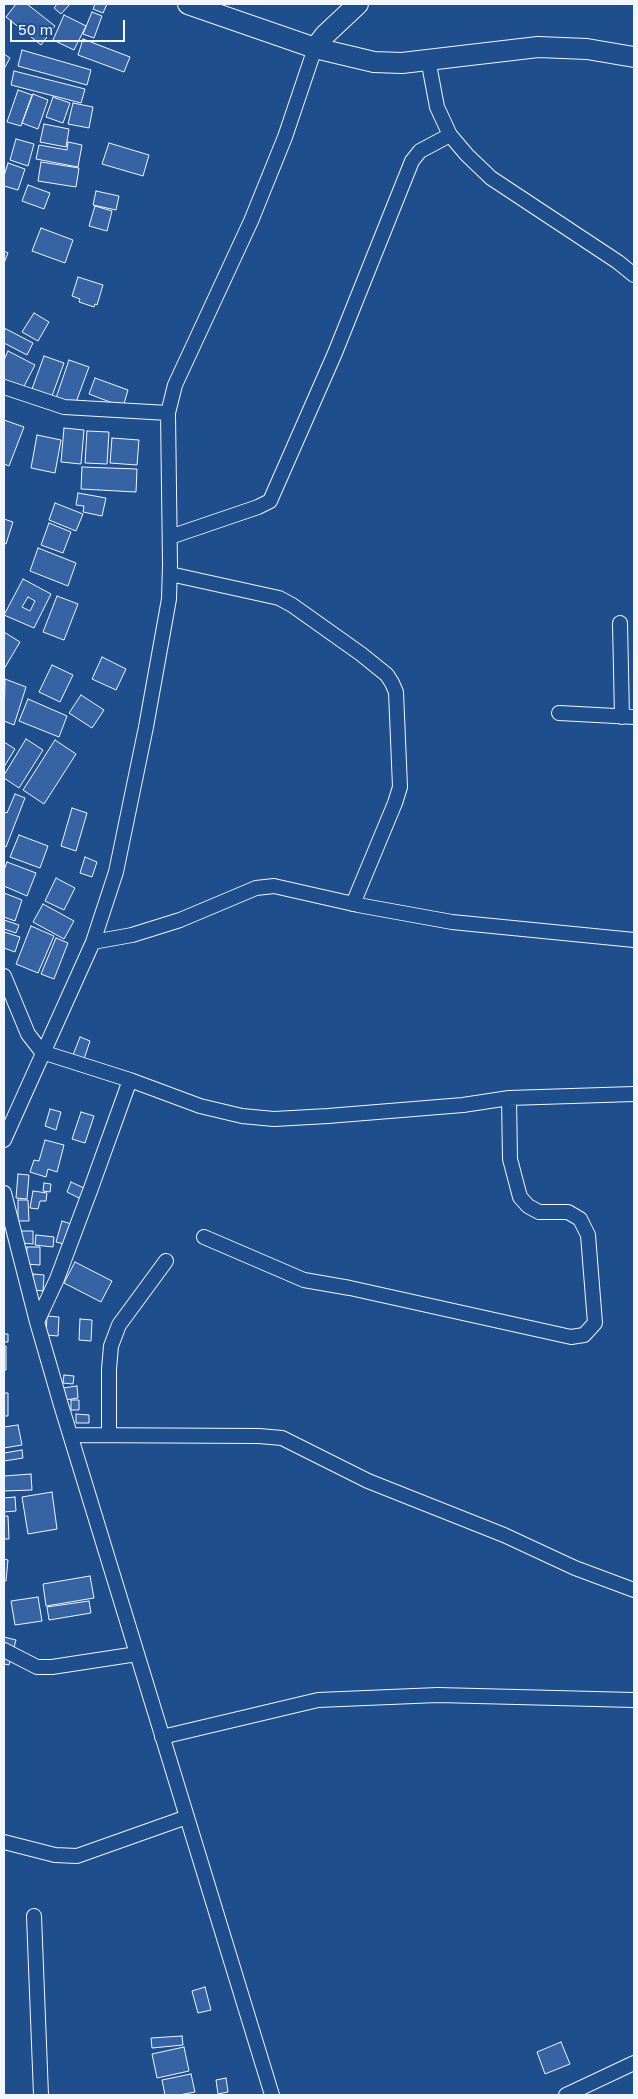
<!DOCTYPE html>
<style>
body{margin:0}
#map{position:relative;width:638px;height:2099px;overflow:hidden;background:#1f4e8c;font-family:"Golos Text",sans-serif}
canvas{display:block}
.frame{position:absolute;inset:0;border:5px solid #f2f6ff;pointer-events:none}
.scale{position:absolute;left:10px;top:20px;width:115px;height:22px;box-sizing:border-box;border:2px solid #f2f6ff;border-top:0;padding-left:6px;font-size:15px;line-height:18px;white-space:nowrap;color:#f2f6ff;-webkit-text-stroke:4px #1f4e8c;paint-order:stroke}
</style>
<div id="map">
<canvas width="638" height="2099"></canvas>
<div class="frame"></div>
<div class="scale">50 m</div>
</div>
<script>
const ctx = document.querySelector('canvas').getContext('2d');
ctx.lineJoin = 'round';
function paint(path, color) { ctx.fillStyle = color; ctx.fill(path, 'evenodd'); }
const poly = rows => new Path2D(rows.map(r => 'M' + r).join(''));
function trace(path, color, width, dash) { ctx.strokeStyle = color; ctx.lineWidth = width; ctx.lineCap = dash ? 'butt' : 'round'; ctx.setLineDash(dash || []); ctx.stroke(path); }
const building = poly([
 [16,4,27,4,55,26,41,45,6,17,16,4],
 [57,4,70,4,61,14,54,8,57,4],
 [95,4,107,4,103,13,93,9,95,4],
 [92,12,102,16,94,38,83,34,92,12],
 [64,15,86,26,74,50,53,40,64,15],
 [83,39,130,57,124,72,78,55,83,39],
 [22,50,91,70,87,85,18,66,22,50],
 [4,54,10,58,4,69,4,54],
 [14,71,85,89,81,103,11,85,14,71],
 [18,90,32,95,21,126,7,122,18,90],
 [33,94,48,100,38,129,22,123,33,94],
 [53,97,70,103,63,123,46,117,53,97],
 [73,103,93,107,89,128,68,124,73,103],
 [44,124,69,129,66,147,40,142,44,124],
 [16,139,34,144,28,166,10,160,16,139],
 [68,142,82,145,78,167,36,159,39,145,67,150,68,142],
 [109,143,149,155,143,176,102,164,109,143],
 [41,162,79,168,76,187,38,181,41,162],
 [8,163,25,169,18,190,4,186,4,176,8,163],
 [28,185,50,193,44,209,22,201,28,185],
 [96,191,119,196,116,210,93,205,96,191],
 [95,206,112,211,107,231,89,226,95,206],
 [41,228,73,240,65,263,32,251,41,228],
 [4,251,8,253,4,263,4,251],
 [78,277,103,285,97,305,95,304,94,307,79,302,80,299,72,296,78,277],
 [34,313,49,322,38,341,22,332,34,313],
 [4,328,33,343,27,355,4,343,4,328],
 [8,351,35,365,21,392,4,383,4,360,8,351],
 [44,356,64,363,52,396,32,389,44,356],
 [69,360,89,367,75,405,56,398,69,360],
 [95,378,128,390,123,407,89,394,95,378],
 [4,420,24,427,9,466,4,464,4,420],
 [64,428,84,430,81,464,61,462,64,428],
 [87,431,109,432,107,464,85,463,87,431],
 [37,435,61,440,55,473,31,468,37,435],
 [112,438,139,440,137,465,110,463,112,438],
 [82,467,137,469,136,492,81,489,82,467],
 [78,493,106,498,102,516,83,512,84,506,76,505,78,493],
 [55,503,83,514,76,531,49,520,55,503],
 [4,519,13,522,6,544,4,543,4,519],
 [49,523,71,532,63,553,41,545,49,523],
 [38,548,76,563,68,586,30,571,38,548],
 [23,579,51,594,34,628,4,615,23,579],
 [28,597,35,601,30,611,22,607,28,597],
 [57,596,78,604,64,640,43,632,57,596],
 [4,632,20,642,4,669,4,632],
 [102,657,126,669,116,690,92,679,102,657],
 [52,665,73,675,60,702,39,692,52,665],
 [5,679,26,687,14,725,4,721,5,679],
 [81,695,104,710,92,728,69,713,81,695],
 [28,699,67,716,59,737,19,721,28,699],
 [26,739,43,750,19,788,4,778,4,775,26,739],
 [55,740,76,754,44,804,23,790,55,740],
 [4,742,15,749,4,767,4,742],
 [15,794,25,798,6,847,4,846,4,812,7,813,15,794],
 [72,808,87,813,76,851,61,846,72,808],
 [19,835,48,846,40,868,10,857,19,835],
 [85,857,97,862,92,877,80,873,85,857],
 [7,862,36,873,27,896,4,886,4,870,7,862],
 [56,878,75,888,64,910,45,901,56,878],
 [4,893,22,900,15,921,4,917,4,893],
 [43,904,74,921,64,939,33,922,43,904],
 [4,920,19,925,16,933,4,929,4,920],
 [31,926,54,936,38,973,16,964,31,926],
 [4,932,20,937,15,952,4,948,4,932],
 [56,938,68,943,54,979,41,974,56,938],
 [80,1037,90,1041,84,1059,73,1055,80,1037],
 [50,1109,61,1112,56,1130,45,1126,50,1109],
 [81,1112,94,1116,85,1143,72,1139,81,1112],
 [45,1140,64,1145,57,1172,48,1169,46,1177,30,1172,34,1160,39,1161,45,1140],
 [18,1174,29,1175,27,1199,16,1198,18,1174],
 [71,1182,86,1189,81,1199,67,1192,71,1182],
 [44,1183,51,1184,50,1192,43,1191,44,1183],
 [33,1191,47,1193,46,1201,40,1201,38,1209,30,1208,33,1191],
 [18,1200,28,1200,29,1221,18,1221,18,1200],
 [62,1221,71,1224,64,1244,56,1242,62,1221],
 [21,1231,33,1231,33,1244,21,1243,21,1231],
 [36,1235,54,1237,53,1247,35,1245,36,1235],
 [27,1247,40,1247,40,1265,26,1264,27,1247],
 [75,1262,112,1281,101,1302,64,1283,75,1262],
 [33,1274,44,1275,43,1291,33,1290,33,1274],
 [47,1316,59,1317,58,1336,46,1335,47,1316],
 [80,1319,92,1320,91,1341,79,1340,80,1319],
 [4,1334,8,1334,8,1342,4,1342,4,1334],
 [4,1346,6,1346,6,1370,4,1370,4,1346],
 [64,1375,74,1376,73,1384,63,1383,64,1375],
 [77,1386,78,1398,65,1400,63,1388,77,1386],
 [4,1393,8,1393,8,1416,4,1416,4,1393],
 [71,1400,79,1400,79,1410,71,1410,71,1400],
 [76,1414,89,1415,89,1423,76,1423,76,1414],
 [18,1425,22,1445,4,1448,4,1427,18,1425],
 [22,1450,23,1458,4,1461,4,1453,22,1450],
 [31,1474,32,1490,4,1491,4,1476,31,1474],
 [52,1492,57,1529,28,1534,22,1497,52,1492],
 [15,1497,16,1511,4,1512,4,1498,15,1497],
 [4,1516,8,1516,9,1539,4,1539,4,1516],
 [4,1559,8,1560,6,1581,4,1581,4,1559],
 [90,1576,94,1598,46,1606,43,1584,90,1576],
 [38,1597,42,1621,15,1625,11,1601,38,1597],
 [89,1601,91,1613,49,1620,47,1607,89,1601],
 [4,1637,16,1640,9,1665,4,1664,4,1637],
 [205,1987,211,2010,198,2013,192,1991,205,1987],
 [182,2036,183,2045,152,2048,151,2038,182,2036],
 [561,2042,570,2064,545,2074,537,2052,561,2042],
 [184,2047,189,2071,157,2078,152,2054,184,2047],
 [191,2074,195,2092,179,2095,165,2095,162,2080,191,2074],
 [226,2078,228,2092,218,2094,216,2080,226,2078]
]);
paint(building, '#3563a3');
trace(building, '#f2f6ff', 1);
const street = poly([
 [428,59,437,107,450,135,467,155,491,178,618,262,634,275],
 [4,387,64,407,168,413],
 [170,537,258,507,270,501,335,353,412,161,420,151,450,135],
 [170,574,279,598,292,605,361,654,387,675,392,683,396,692,400,787,395,803,353,904],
 [620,623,622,717],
 [559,713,634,717],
 [93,942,132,935,180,920,256,888,274,886,358,905,452,922,634,940],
 [4,976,28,1034,42,1052,130,1080,200,1106,242,1116,274,1119,328,1116,463,1105,509,1098,634,1094],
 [4,1140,93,942,116,872,146,727,169,599,170,564,168,413,175,385,251,221,285,137,315,48],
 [4,1193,37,1322,61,1405,272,2095],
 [204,1237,304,1280,350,1288,571,1337,584,1335,595,1323,588,1235,580,1219,568,1212,539,1212,528,1206,520,1197,510,1159,509,1098],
 [37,1322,57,1279,90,1191,130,1080],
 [70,1435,259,1436,282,1438,368,1481,504,1535,575,1568,634,1590],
 [109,1435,109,1369,111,1346,119,1325,166,1261],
 [4,1650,37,1667,52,1667,137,1654],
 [162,1737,318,1700,438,1695,634,1700],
 [4,1842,55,1855,77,1856,187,1817],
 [34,1916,41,2095],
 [566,2095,634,2063]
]);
const secondary = poly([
 [188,4,315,48,374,62,402,63,538,47,587,49,634,57],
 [315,48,325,35,358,4]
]);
trace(street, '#f2f6ff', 16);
trace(secondary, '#f2f6ff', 22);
trace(street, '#1f4e8c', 14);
trace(secondary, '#1f4e8c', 20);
</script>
